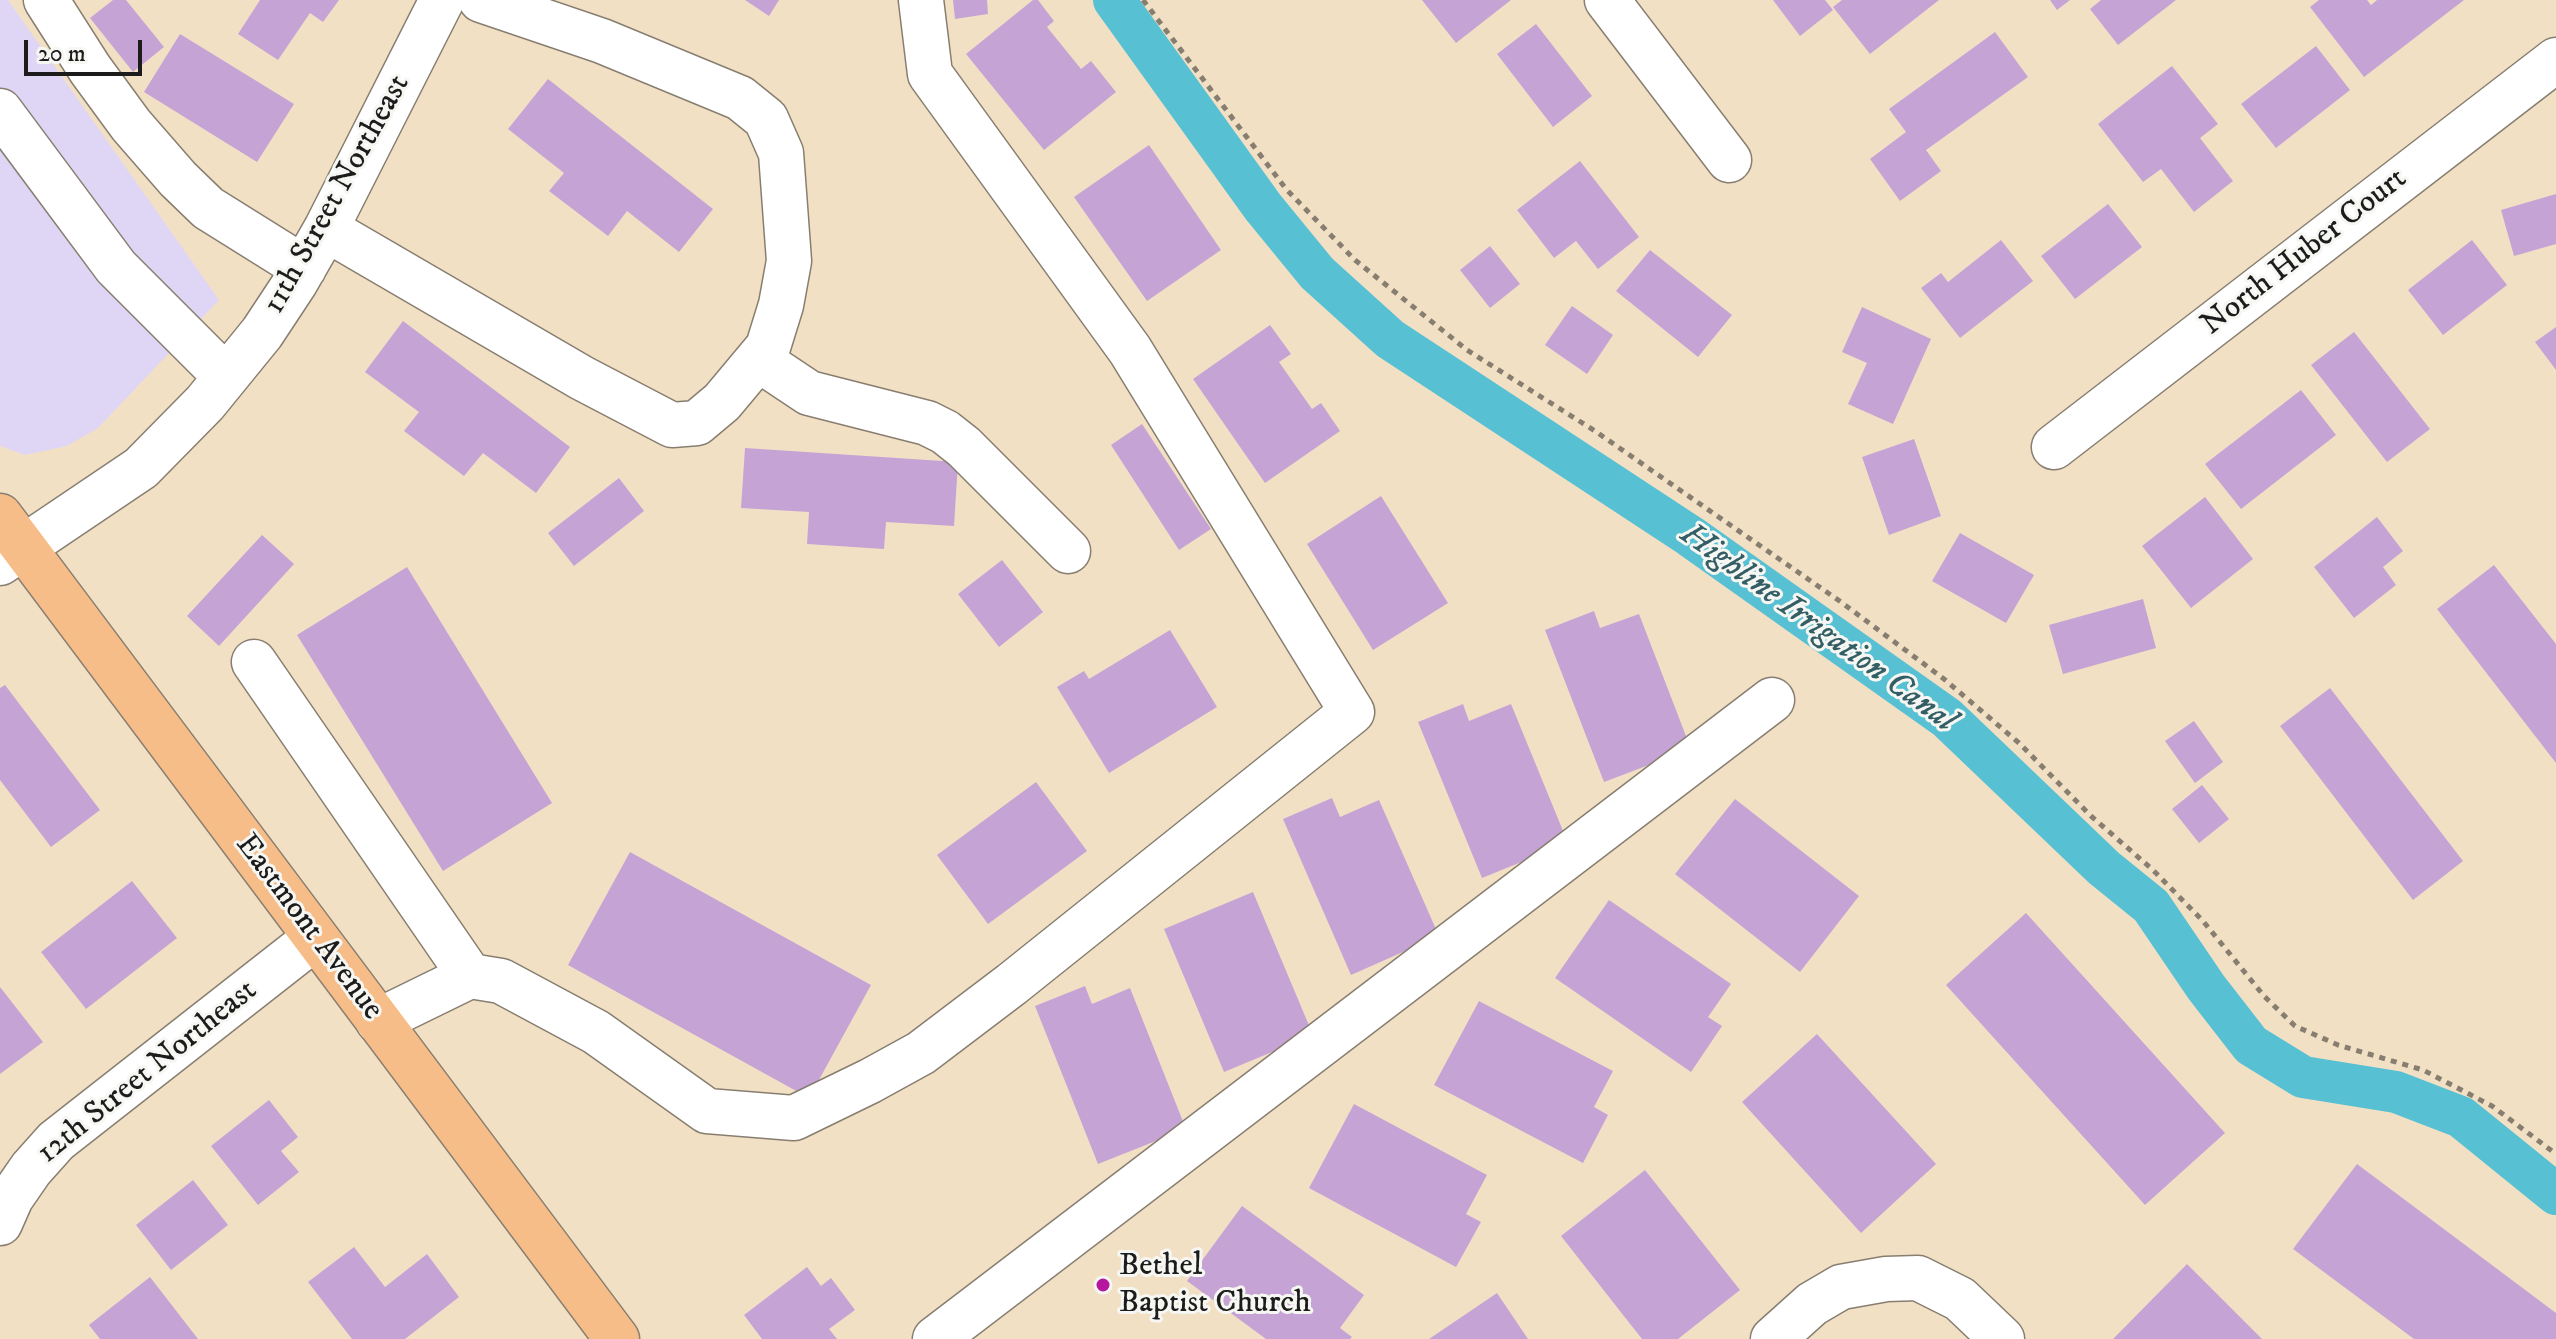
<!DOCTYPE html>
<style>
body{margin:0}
#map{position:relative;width:2556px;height:1339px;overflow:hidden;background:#f2e0c5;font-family:"IM FELL DW Pica",serif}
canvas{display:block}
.scale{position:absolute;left:24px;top:40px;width:118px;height:36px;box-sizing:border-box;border:4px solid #1c1c1c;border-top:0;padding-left:10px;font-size:24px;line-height:28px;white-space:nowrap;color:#1c1c1c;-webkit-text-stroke:6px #f6f6f2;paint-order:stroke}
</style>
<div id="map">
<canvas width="2556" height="1339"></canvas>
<div class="scale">20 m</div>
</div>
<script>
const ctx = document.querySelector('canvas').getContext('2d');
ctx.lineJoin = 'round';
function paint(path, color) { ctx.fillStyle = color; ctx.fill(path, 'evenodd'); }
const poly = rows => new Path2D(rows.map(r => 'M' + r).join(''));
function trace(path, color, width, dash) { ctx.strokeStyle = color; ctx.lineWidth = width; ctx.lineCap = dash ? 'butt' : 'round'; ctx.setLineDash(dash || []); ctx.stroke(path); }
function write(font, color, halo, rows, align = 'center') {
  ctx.font = font + ' "IM FELL DW Pica",serif'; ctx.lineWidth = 6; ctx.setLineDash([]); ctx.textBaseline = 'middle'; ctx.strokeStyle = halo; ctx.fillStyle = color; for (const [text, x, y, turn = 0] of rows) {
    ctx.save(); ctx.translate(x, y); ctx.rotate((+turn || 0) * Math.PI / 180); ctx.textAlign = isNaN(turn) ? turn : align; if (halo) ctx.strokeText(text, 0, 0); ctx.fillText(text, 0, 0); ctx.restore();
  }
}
paint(poly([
 [0,0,8,0,219,300,98,428,67,446,25,455,0,446]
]), '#dfd5f5');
trace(poly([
 [1114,0,1263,207,1317,273,1390,339,1690,536,1947,718,2104,868,2151,906,2206,987,2251,1045,2303,1077,2396,1092,2461,1117,2556,1194]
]), '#57c0d3', 42);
paint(poly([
 [113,0,126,0,164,47,133,72,90,18],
 [260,0,339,0,323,22,310,13,278,60,238,34],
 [745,0,779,0,769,16],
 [953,0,987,0,988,14,955,19],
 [1033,0,1038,0,1054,21,1047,27,1081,69,1091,61,1116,92,1044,150,966,54],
 [1422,0,1511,0,1456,43],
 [1773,0,1825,0,1833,10,1800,36],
 [1842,0,1939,0,1870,54,1833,7],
 [2050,0,2070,0,2057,10],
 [2101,0,2176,0,2118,45,2090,9],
 [2319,0,2367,0,2371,5,2377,0,2464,0,2364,77,2310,7],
 [1536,24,1592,96,1553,127,1497,54],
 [1995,32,2028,77,1926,150,1941,171,1900,201,1870,159,1906,132,1889,109],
 [180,34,294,104,257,162,144,92],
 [2316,46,2350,90,2276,148,2241,104],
 [2172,66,2218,124,2200,138,2233,181,2194,212,2161,169,2143,182,2098,124],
 [548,79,713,209,679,252,627,211,608,236,549,191,564,173,508,129],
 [1149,145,1221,250,1147,301,1074,197],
 [1580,161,1639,237,1598,269,1576,241,1554,258,1517,210],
 [2556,194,2556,244,2514,256,2501,210],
 [2108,204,2142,247,2075,299,2041,256],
 [2001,240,2033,281,1960,338,1921,288,1941,273,1948,282],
 [2472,240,2507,285,2443,335,2408,290],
 [1490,246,1520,284,1490,308,1460,270],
 [1650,250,1732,315,1698,357,1616,291],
 [1572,306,1613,335,1587,374,1545,345],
 [1862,307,1931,339,1893,424,1848,404,1867,363,1842,352],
 [403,321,570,447,536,493,483,453,464,476,404,431,419,412,365,372],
 [1270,325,1291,354,1279,362,1312,409,1321,403,1340,431,1265,483,1193,379],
 [2556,327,2556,370,2535,342],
 [2354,332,2430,429,2387,462,2311,365],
 [2301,390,2336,435,2241,509,2205,464],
 [1142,424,1211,529,1179,550,1111,445],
 [1914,439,1941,516,1889,535,1862,457],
 [745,448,958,462,954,526,886,522,884,549,807,544,809,512,741,508],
 [619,478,644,511,574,566,548,533],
 [1381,496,1448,603,1373,650,1307,544],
 [2205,497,2253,559,2191,608,2142,546],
 [2377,517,2403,551,2383,567,2396,585,2354,618,2314,567],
 [1960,533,2034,575,2006,623,1932,581],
 [262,535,294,564,219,646,187,616],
 [1002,560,1043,612,999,647,958,594],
 [2494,565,2556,644,2556,763,2437,609],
 [407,567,552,803,443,871,297,635],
 [2143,599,2156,648,2063,674,2049,625],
 [1594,611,1600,628,1639,614,1691,749,1604,782,1545,630],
 [1170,630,1217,707,1109,773,1057,687,1084,671,1089,679],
 [5,685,100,810,51,847,0,780,0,688],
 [2330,688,2463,861,2413,900,2280,726],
 [1463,704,1469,721,1511,704,1568,843,1482,878,1418,722],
 [2194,721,2223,762,2195,783,2165,741],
 [1036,782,1087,851,988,924,937,855],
 [2202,785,2229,819,2199,843,2172,809],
 [1332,798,1340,817,1379,800,1439,936,1351,975,1283,819],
 [1735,799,1859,896,1800,972,1675,874],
 [630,852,871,985,809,1098,568,965],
 [132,881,177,938,86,1009,41,952],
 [1253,892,1313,1035,1224,1072,1164,929],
 [1609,900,1731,984,1708,1017,1722,1026,1691,1072,1555,978],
 [2026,913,2225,1133,2145,1205,1946,985],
 [1085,986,1092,1004,1130,988,1186,1129,1098,1164,1035,1006],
 [0,987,43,1042,0,1074],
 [1479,1001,1613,1071,1594,1107,1608,1115,1583,1163,1434,1085],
 [1817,1034,1936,1164,1861,1233,1742,1102],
 [269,1100,298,1137,281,1151,299,1172,258,1205,211,1146],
 [1354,1104,1487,1175,1466,1214,1481,1222,1456,1267,1309,1188],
 [2357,1164,2556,1313,2556,1339,2414,1339,2293,1249],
 [1645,1170,1740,1290,1678,1339,1642,1339,1561,1236],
 [193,1180,228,1225,171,1270,136,1225],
 [1242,1206,1364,1295,1340,1328,1352,1337,1350,1339,1266,1339,1187,1281],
 [354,1247,385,1287,427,1254,459,1297,405,1339,352,1339,308,1282],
 [2187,1264,2262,1339,2113,1339],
 [807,1267,821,1286,831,1278,855,1310,829,1329,837,1339,762,1339,744,1315],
 [150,1277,198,1339,100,1339,89,1325],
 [1497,1293,1528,1339,1429,1339]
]), '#c6a3d5');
const minor = poly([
 [46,0,90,69,131,125,178,179,208,208,304,268],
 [1607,0,1729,160],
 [0,111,116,267,226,377],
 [326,229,582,378,672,425,697,423,722,402,768,347,781,305,789,261,781,153,766,119,740,98,602,41,481,0],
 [758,359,809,393,927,423,945,432,964,447,1068,551],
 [2054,447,2556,60],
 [0,563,141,468,205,403,262,333,295,283,326,229,442,0],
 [254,662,470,976],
 [378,1021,470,976,501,981,596,1032,707,1111,794,1118,870,1081,921,1053,1012,984,1352,712,1130,350,930,74,921,0],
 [0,1223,11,1198,31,1169,56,1141,315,938],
 [935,1339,1772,700],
 [1773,1339,1812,1304,1841,1287,1886,1279,1918,1278,1960,1299,2002,1339]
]);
const major = poly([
 [0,516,617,1339]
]);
trace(minor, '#877e70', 47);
trace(major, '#877e70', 47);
trace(poly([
 [1143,0,1286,189,1355,260,1467,350,1595,431,1841,602,1944,679,2019,743,2091,816,2153,870,2203,921,2264,996,2295,1026,2338,1045,2423,1070,2492,1106,2556,1154]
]), '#877e70', 5, [6, 6]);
trace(minor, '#fff', 44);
trace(major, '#f7bd88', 44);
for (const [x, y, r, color] of [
 [1103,1285,8,"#b5179e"]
]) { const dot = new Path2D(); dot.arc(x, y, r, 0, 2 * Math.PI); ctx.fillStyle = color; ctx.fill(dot); trace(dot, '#f6f6f2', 3); }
write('32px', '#1c1c1c', '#f6f6f2', [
 ["11th Street Northeast",338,195,-61],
 ["North Huber Court",2305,253,-38],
 ["Eastmont Avenue",308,928,53],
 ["12th Street Northeast",148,1073,-39]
]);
write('32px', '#1c1c1c', '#f6f6f2', [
 ["Bethel",1119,1267],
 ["Baptist Church",1119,1304]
], 'left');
write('italic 34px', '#345e65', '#f6f6f2', [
 ["Highline Irrigation Canal",1817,629,36]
]);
</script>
